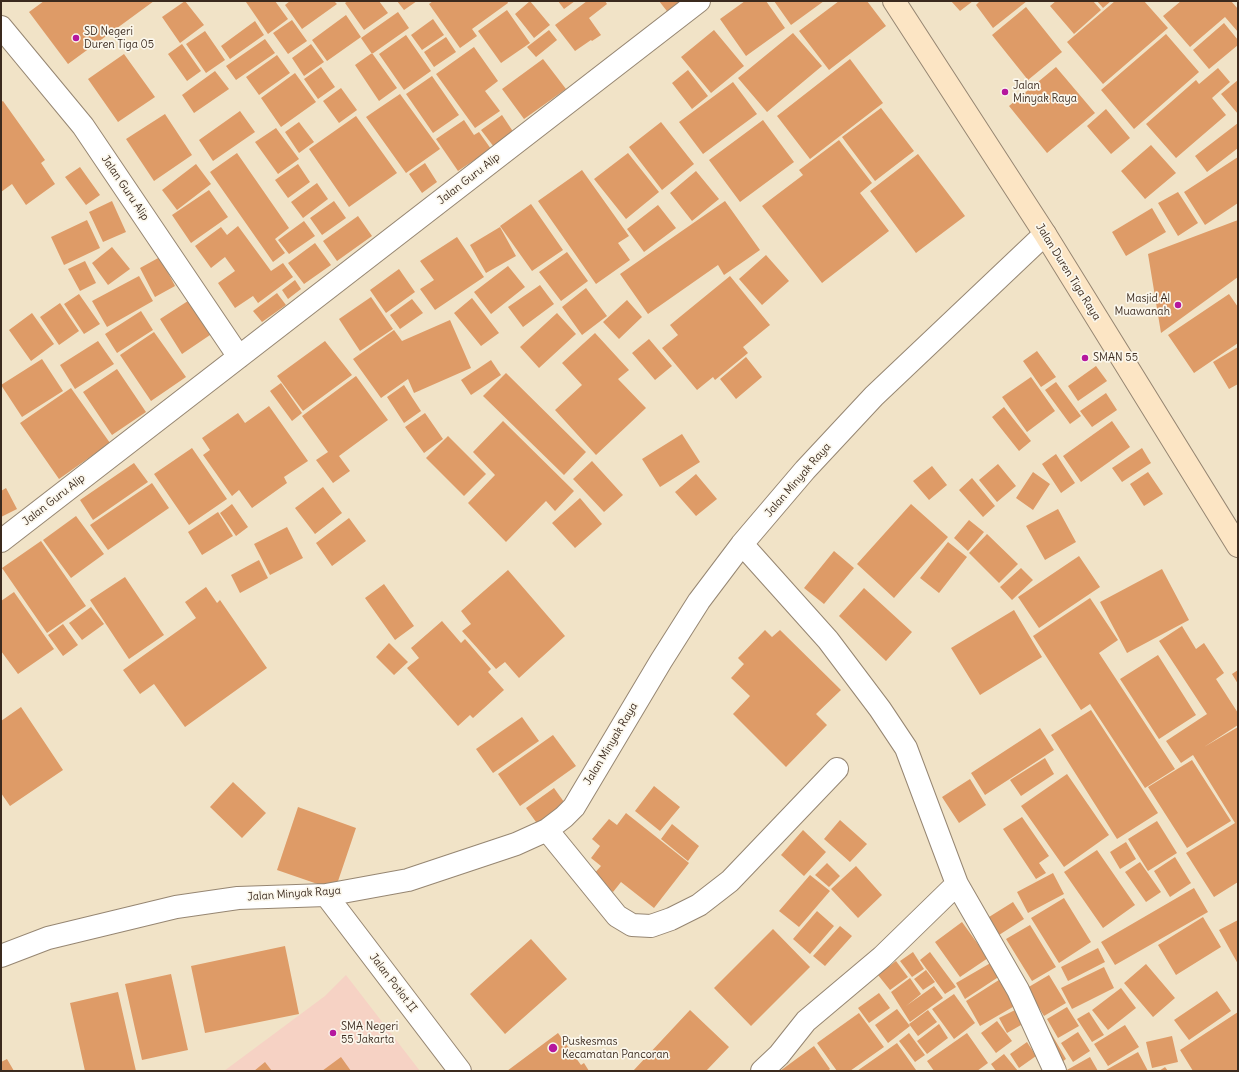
<!DOCTYPE html>
<style>
body{margin:0}
#map{position:relative;width:1239px;height:1072px;overflow:hidden;background:#f1e3c7;font-family:Delius,sans-serif}
canvas{display:block}
.frame{position:absolute;inset:0;border:2px solid #3b2a1e;pointer-events:none}
</style>
<div id="map">
<canvas width="1239" height="1072"></canvas>
<div class="frame"></div>
</div>
<script>
const ctx = document.querySelector('canvas').getContext('2d');
ctx.lineJoin = 'round';
function paint(path, color) { ctx.fillStyle = color; ctx.fill(path, 'evenodd'); }
const poly = rows => new Path2D(rows.map(r => 'M' + r).join(''));
function trace(path, color, width, dash) { ctx.strokeStyle = color; ctx.lineWidth = width; ctx.lineCap = dash ? 'butt' : 'round'; ctx.setLineDash(dash || []); ctx.stroke(path); }
function write(font, color, halo, rows, align = 'center') {
  ctx.font = font + ' Delius,sans-serif'; ctx.lineWidth = 3.5; ctx.setLineDash([]); ctx.textBaseline = 'middle'; ctx.strokeStyle = halo; ctx.fillStyle = color; for (const [text, x, y, turn = 0] of rows) {
    ctx.save(); ctx.translate(x, y); ctx.rotate((+turn || 0) * Math.PI / 180); ctx.textAlign = isNaN(turn) ? turn : align; if (halo) ctx.strokeText(text, 0, 0); ctx.fillText(text, 0, 0); ctx.restore();
  }
}
paint(poly([
 [346,975,420,1071,224,1071,325,996]
]), '#f6d2c4');
paint(poly([
 [44,1,154,1,68,64,29,12],
 [185,1,204,25,180,43,162,17],
 [247,1,275,1,288,19,268,34,246,2],
 [290,1,334,1,337,4,302,29,285,5],
 [348,1,379,1,388,13,364,30,345,3],
 [397,1,417,1,404,10],
 [433,1,507,1,508,3,472,29,477,36,460,48,429,4],
 [530,1,550,25,534,38,515,14],
 [558,1,575,1,564,9],
 [587,1,605,1,607,4,589,18,601,35,592,41,591,40,575,51,555,25],
 [659,1,689,1,670,15],
 [745,1,766,1,785,28,746,56,720,19],
 [774,1,824,1,791,25],
 [839,1,867,1,886,26,829,70,799,31],
 [951,1,973,1,960,11],
 [980,1,1027,1,993,28,976,5],
 [1056,1,1093,1,1101,10,1074,34,1050,6],
 [1097,1,1111,1,1103,8],
 [1115,1,1144,1,1168,28,1103,84,1067,42],
 [1181,1,1231,1,1238,9,1238,32,1225,17,1190,47,1163,16],
 [1026,7,1062,52,1028,80,992,35],
 [507,10,530,43,501,63,478,31],
 [398,12,409,28,372,54,361,38],
 [346,15,361,37,327,61,312,40],
 [433,19,444,35,422,50,411,35],
 [292,20,307,41,288,54,273,33],
 [255,21,264,35,230,59,221,46],
 [1224,23,1238,40,1238,45,1209,69,1193,50],
 [549,30,557,40,536,57,527,47],
 [714,30,744,66,711,93,681,57],
 [205,31,225,60,206,73,186,44],
 [793,33,822,66,767,112,738,78],
 [1166,34,1199,72,1134,129,1101,90],
 [406,35,431,71,404,90,379,54],
 [446,37,456,52,434,67,424,52],
 [265,39,275,53,236,80,226,66],
 [182,44,201,71,187,81,168,54],
 [311,44,324,62,304,76,292,58],
 [474,47,498,81,485,91,500,111,475,128,436,74],
 [372,53,397,88,379,101,355,65],
 [124,54,155,97,118,122,88,79],
 [277,55,290,73,259,95,246,77],
 [543,59,566,89,524,119,502,89],
 [850,59,883,103,810,159,777,116],
 [321,67,335,87,318,99,304,79],
 [1056,67,1095,113,1047,153,1009,106],
 [1218,68,1230,82,1212,98,1226,115,1176,158,1146,124,1196,80,1199,84],
 [688,70,708,96,692,109,672,83],
 [215,71,229,89,194,113,182,95],
 [295,73,316,102,281,127,261,98],
 [432,76,459,115,433,133,406,94],
 [1238,80,1238,114,1221,94],
 [733,82,757,114,703,154,679,122],
 [341,88,357,110,339,123,323,101],
 [400,94,440,149,406,173,366,117],
 [3,101,45,160,41,163,55,184,26,205,12,184,1,192,1,102],
 [881,108,914,151,875,181,842,137],
 [1106,109,1130,138,1111,154,1087,126],
 [240,111,255,132,213,161,199,140],
 [165,114,192,155,154,181,126,139],
 [502,115,514,133,494,147,481,130],
 [356,116,397,173,349,207,309,149],
 [464,120,474,135,479,132,491,149,458,171,436,139],
 [763,120,794,162,740,202,709,160],
 [299,122,314,142,299,153,285,132],
 [661,122,694,164,662,190,629,147],
 [1238,123,1238,148,1207,172,1195,156],
 [276,128,299,159,278,174,255,142],
 [839,140,872,183,860,193,889,231,822,283,762,206,803,175,799,170],
 [1151,145,1176,173,1145,199,1121,171],
 [237,153,289,228,275,239,285,253,273,262,210,172],
 [628,153,659,192,626,219,594,179],
 [918,154,965,216,916,253,870,191],
 [1238,157,1238,203,1205,225,1184,192],
 [425,163,437,182,422,193,409,174],
 [196,164,211,184,177,210,162,190],
 [298,164,310,182,288,198,275,180],
 [80,167,100,195,86,205,65,177],
 [582,170,629,236,618,243,630,260,596,284,538,201],
 [696,171,719,199,692,221,670,193],
 [317,183,328,199,303,218,291,202],
 [209,190,228,217,191,243,172,215],
 [1178,192,1198,223,1178,236,1158,203],
 [112,201,126,232,103,242,89,212],
 [334,201,346,218,322,235,310,218],
 [725,201,760,250,724,275,718,265,648,314,620,274],
 [531,204,563,250,532,271,500,226],
 [658,205,676,228,644,252,627,229],
 [1152,208,1166,232,1126,256,1112,232],
 [358,216,372,236,337,261,323,241],
 [87,220,100,248,64,265,51,237],
 [1238,220,1238,277,1161,333,1148,254],
 [304,221,315,236,289,254,278,240],
 [238,226,271,271,283,263,293,277,258,303,253,296,235,308,218,283,235,271,225,257,211,268,195,246,221,227,227,235],
 [500,227,516,256,486,273,470,245],
 [457,237,484,277,435,310,420,289,434,280,420,261],
 [315,243,331,265,304,284,288,263],
 [112,247,130,269,108,285,92,263],
 [567,252,588,281,561,301,539,272],
 [766,255,789,281,762,305,739,279],
 [160,257,175,286,155,297,140,268],
 [85,261,96,283,80,291,68,269],
 [508,266,525,287,491,314,474,292],
 [399,269,415,292,386,313,370,290],
 [139,276,153,301,107,327,92,301],
 [730,276,770,325,743,347,748,353,715,380,713,377,697,390,662,348,678,335,670,325],
 [295,280,301,289,288,299,282,290],
 [540,285,554,304,523,327,508,307],
 [586,288,607,316,582,335,562,307],
 [277,293,286,305,262,322,253,311],
 [79,294,100,324,84,334,64,304],
 [1229,294,1238,307,1238,343,1194,373,1168,335],
 [371,297,393,329,360,351,339,319],
 [472,298,499,333,481,346,454,313],
 [191,299,213,333,182,354,160,319],
 [412,299,423,313,400,329,390,315],
 [627,300,642,317,619,339,603,322],
 [60,303,79,331,59,345,40,317],
 [141,311,153,330,117,353,105,334],
 [32,313,54,344,31,361,9,330],
 [557,313,576,334,539,368,520,347],
 [450,320,471,368,414,393,408,379,381,398,353,359,394,330,402,341],
 [154,332,186,377,151,401,120,355],
 [595,333,629,370,618,379,646,408,596,455,555,410,582,385,562,363],
 [649,339,672,366,655,380,632,353],
 [98,341,114,364,75,389,60,365],
 [325,341,352,375,303,411,277,376],
 [1238,347,1238,384,1229,389,1213,362],
 [1037,351,1056,377,1041,387,1023,361],
 [746,357,762,377,736,399,720,379],
 [42,359,63,391,22,417,1,385],
 [491,360,501,375,471,395,461,380],
 [1096,366,1107,381,1078,401,1068,386],
 [117,369,146,412,112,435,83,392],
 [506,373,586,452,564,475,483,396],
 [356,376,388,420,339,456,350,471,333,483,316,460,328,452,302,416],
 [1031,377,1055,411,1027,432,1002,397],
 [1056,382,1081,416,1070,424,1045,390],
 [281,383,302,413,292,421,270,391],
 [404,385,421,411,404,423,387,397],
 [71,388,110,443,59,479,20,423],
 [1106,393,1117,410,1092,427,1080,411],
 [269,406,308,461,284,477,287,483,252,508,239,490,232,496,203,455,210,450,202,438,238,413,245,423],
 [1004,407,1031,441,1019,451,992,417],
 [425,413,443,439,424,453,405,427],
 [503,421,574,491,555,511,546,501,506,542,468,503,495,475,473,452],
 [1112,421,1130,447,1081,482,1063,456],
 [682,434,700,462,660,487,642,459],
 [448,436,486,474,464,496,426,458],
 [192,448,227,499,189,525,154,474],
 [1142,448,1151,463,1122,482,1112,468],
 [1056,454,1075,483,1061,493,1042,464],
 [592,461,623,495,604,512,573,479],
 [134,463,148,482,93,520,80,500],
 [998,464,1016,486,997,502,979,480],
 [932,466,947,485,929,500,913,481],
 [1033,472,1050,484,1033,510,1016,498],
 [1148,472,1163,494,1144,506,1130,484],
 [696,474,717,499,696,516,675,492],
 [972,478,995,506,983,517,959,490],
 [152,483,169,508,108,550,90,525],
 [323,487,342,513,315,534,295,508],
 [6,488,17,509,1,517,1,491],
 [580,498,602,524,575,548,552,523],
 [232,504,248,527,236,536,220,513],
 [911,504,948,537,894,598,857,564],
 [1058,509,1076,542,1045,560,1026,526],
 [218,512,233,536,202,555,188,532],
 [76,516,104,554,71,578,43,540],
 [349,518,366,541,332,566,316,543],
 [969,520,984,532,968,551,954,538],
 [287,527,303,558,270,575,254,544],
 [987,534,1018,564,999,583,969,553],
 [41,541,86,606,47,633,2,568],
 [948,542,967,557,939,593,920,578],
 [834,551,854,568,824,604,804,588],
 [1079,556,1100,587,1039,628,1018,597],
 [259,560,268,578,240,593,231,575],
 [1021,568,1033,580,1012,600,1000,587],
 [1162,569,1189,620,1127,653,1100,602],
 [508,570,565,636,519,678,505,662,496,669,462,631,471,624,461,611],
 [125,577,164,635,129,659,90,600],
 [384,584,414,626,395,640,365,598],
 [206,587,217,603,220,600,267,668,185,727,154,684,140,694,123,670,196,618,185,602],
 [864,588,912,632,886,661,839,616],
 [14,592,54,649,18,674,1,651,1,601],
 [1090,598,1118,640,1099,653,1175,769,1145,788,1090,704,1081,710,1033,636],
 [91,607,104,624,82,640,69,623],
 [1014,610,1042,657,980,695,951,648],
 [442,621,461,643,465,639,491,669,488,672,504,690,473,718,470,715,458,726,407,668,419,658,411,648],
 [63,624,78,645,63,656,48,635],
 [1182,626,1196,649,1204,643,1224,673,1216,679,1238,713,1238,725,1204,747,1238,727,1238,882,1214,897,1186,853,1235,823,1193,755,1181,763,1166,741,1207,714,1159,641],
 [765,630,772,637,780,630,841,690,816,714,827,725,786,767,733,714,750,696,731,678,744,664,738,658],
 [389,643,408,662,394,675,376,657],
 [1158,655,1196,715,1159,739,1120,679],
 [1238,670,1238,684,1232,674],
 [21,707,63,770,10,806,1,793,1,721],
 [1091,710,1158,813,1117,839,1051,735],
 [522,717,539,741,493,773,476,749],
 [1040,728,1054,750,985,795,971,773],
 [553,735,576,766,520,806,498,774],
 [1045,758,1054,774,1021,796,1010,780],
 [1192,760,1231,821,1187,848,1148,787],
 [1067,774,1109,835,1064,867,1021,806],
 [970,779,986,805,959,823,942,797],
 [233,782,266,813,242,838,210,807],
 [654,786,680,807,660,831,635,811],
 [554,788,569,809,541,829,526,808],
 [298,807,356,828,335,890,277,870],
 [626,813,689,863,654,908,621,882,613,892,592,876,601,866,591,858,600,846,592,839,609,819,617,825],
 [1022,817,1049,856,1039,863,1046,873,1036,879,1003,829],
 [840,820,867,844,850,862,824,839],
 [1157,821,1177,853,1148,871,1128,839],
 [672,824,699,846,688,861,661,839],
 [803,830,826,852,804,876,781,855],
 [1126,842,1136,859,1120,869,1110,852],
 [1097,850,1135,905,1103,928,1064,872],
 [1175,857,1191,883,1170,897,1154,871],
 [1140,862,1161,892,1146,902,1125,872],
 [827,863,840,876,829,887,815,875],
 [856,866,882,895,858,918,831,889],
 [1053,873,1064,894,1028,913,1017,892],
 [810,875,830,891,799,927,779,911],
 [1194,888,1208,912,1115,965,1101,942],
 [1064,898,1091,942,1059,963,1031,918],
 [1013,902,1024,919,999,935,989,917],
 [817,911,834,926,810,954,793,939],
 [1203,917,1221,947,1176,975,1158,945],
 [1238,920,1238,964,1219,930],
 [962,922,988,958,960,977,935,942],
 [1030,925,1056,967,1032,981,1006,939],
 [840,926,852,936,825,966,813,956],
 [773,929,810,967,751,1026,714,988],
 [531,939,567,979,505,1034,470,994],
 [285,946,299,1014,205,1033,191,966],
 [1098,948,1105,962,1068,981,1061,967],
 [913,952,924,969,912,977,900,961],
 [930,952,956,987,945,994,920,960],
 [896,961,908,977,890,990,878,975],
 [994,961,1003,974,965,999,956,983],
 [1146,964,1175,998,1153,1017,1124,983],
 [1104,967,1114,988,1072,1009,1061,988],
 [926,970,935,982,923,990,914,979],
 [171,974,188,1050,142,1060,125,984],
 [1049,975,1066,1003,1044,1016,1027,988],
 [910,978,921,994,906,1006,934,986,943,998,910,1022,891,992],
 [1002,978,1018,1004,980,1026,966,1001],
 [1121,988,1136,1008,1108,1030,1092,1010],
 [1217,991,1231,1011,1189,1040,1174,1020],
 [118,992,136,1071,85,1071,70,1003],
 [879,993,890,1008,869,1023,858,1008],
 [954,994,975,1023,954,1039,932,1009],
 [1021,1007,1028,1021,1007,1033,999,1018],
 [1067,1007,1079,1026,1058,1038,1047,1019],
 [897,1009,910,1026,888,1043,875,1025],
 [690,1010,729,1047,706,1071,633,1071],
 [928,1010,937,1022,918,1036,909,1024],
 [1089,1012,1104,1035,1092,1042,1077,1019],
 [1238,1012,1238,1071,1193,1071,1180,1050],
 [859,1013,884,1047,850,1071,837,1071,817,1043],
 [997,1021,1012,1041,996,1053,981,1033],
 [939,1024,948,1038,927,1054,917,1041],
 [1125,1025,1139,1047,1108,1066,1094,1044],
 [1048,1028,1066,1059,1056,1066,1041,1036],
 [1078,1032,1090,1051,1073,1062,1061,1043],
 [558,1033,581,1065,584,1063,589,1071,507,1071],
 [909,1033,925,1055,915,1062,899,1041],
 [967,1033,988,1063,977,1071,934,1071,927,1061],
 [1172,1036,1178,1062,1152,1068,1146,1042],
 [1027,1042,1036,1056,1019,1068,1010,1054],
 [897,1043,916,1070,857,1071],
 [814,1046,830,1069,828,1071,780,1071],
 [1138,1052,1148,1071,1106,1071,1106,1070],
 [1004,1054,1018,1071,996,1071,991,1064],
 [341,1057,351,1071,322,1071],
 [1090,1057,1098,1071,1065,1071],
 [7,1059,14,1071,1,1071,1,1062],
 [265,1062,272,1071,254,1071],
 [1165,1067,1168,1071,1159,1071]
]), '#de9b67');
const minor = poly([
 [1,27,83,126,239,357],
 [1,541,699,1],
 [742,544,828,640,880,709,906,748,957,884,1018,990,1055,1071],
 [547,830,617,916,632,925,651,926,671,919,699,905,730,881,837,769],
 [326,895,460,1071],
 [1,956,48,938,176,907,238,898,326,895,408,880,516,844,547,830,564,817,574,807,661,661,699,601,742,544,805,470,874,396,1045,234],
 [762,1071,779,1055,806,1021,882,957,957,884]
]);
const secondary = poly([
 [894,1,1045,234,1238,546]
]);
trace(minor, '#968672', 24);
trace(secondary, '#968672', 24);
trace(minor, '#fff', 22);
trace(secondary, '#fce5c4', 22);
for (const [x, y, r, color] of [
 [76,38,4,"#b5179e"],
 [1005,92,4,"#b5179e"],
 [1178,305,4,"#b5179e"],
 [1085,358,4,"#b5179e"],
 [333,1033,4,"#b5179e"],
 [553,1048,5,"#b5179e"]
]) { const dot = new Path2D(); dot.arc(x, y, r, 0, 2 * Math.PI); ctx.fillStyle = color; ctx.fill(dot); trace(dot, '#fbf7ec', 1.5); }
write('11px', '#3b2a1e', '#fbf7ec', [
 ["SD Negeri",84,32],
 ["Duren Tiga 05",84,45],
 ["Jalan",1013,86],
 ["Minyak Raya",1013,99],
 ["Masjid Al",1170,299,"right"],
 ["Muawanah",1170,312,"right"],
 ["SMAN 55",1093,358],
 ["SMA Negeri",341,1027],
 ["55 Jakarta",341,1040],
 ["Puskesmas",562,1042],
 ["Kecamatan Pancoran",562,1055]
], 'left');
write('11px', '#3b2a1e', '#fbf7ec', [
 ["Jalan Guru Alip",469,179,-38],
 ["Jalan Guru Alip",125,188,56],
 ["Jalan Duren Tiga Raya",1068,272,58],
 ["Jalan Minyak Raya",798,480,-49],
 ["Jalan Guru Alip",54,500,-38],
 ["Jalan Minyak Raya",611,744,-59],
 ["Jalan Minyak Raya",294,894,-4],
 ["Jalan Potlot II",393,983,53]
]);
</script>
